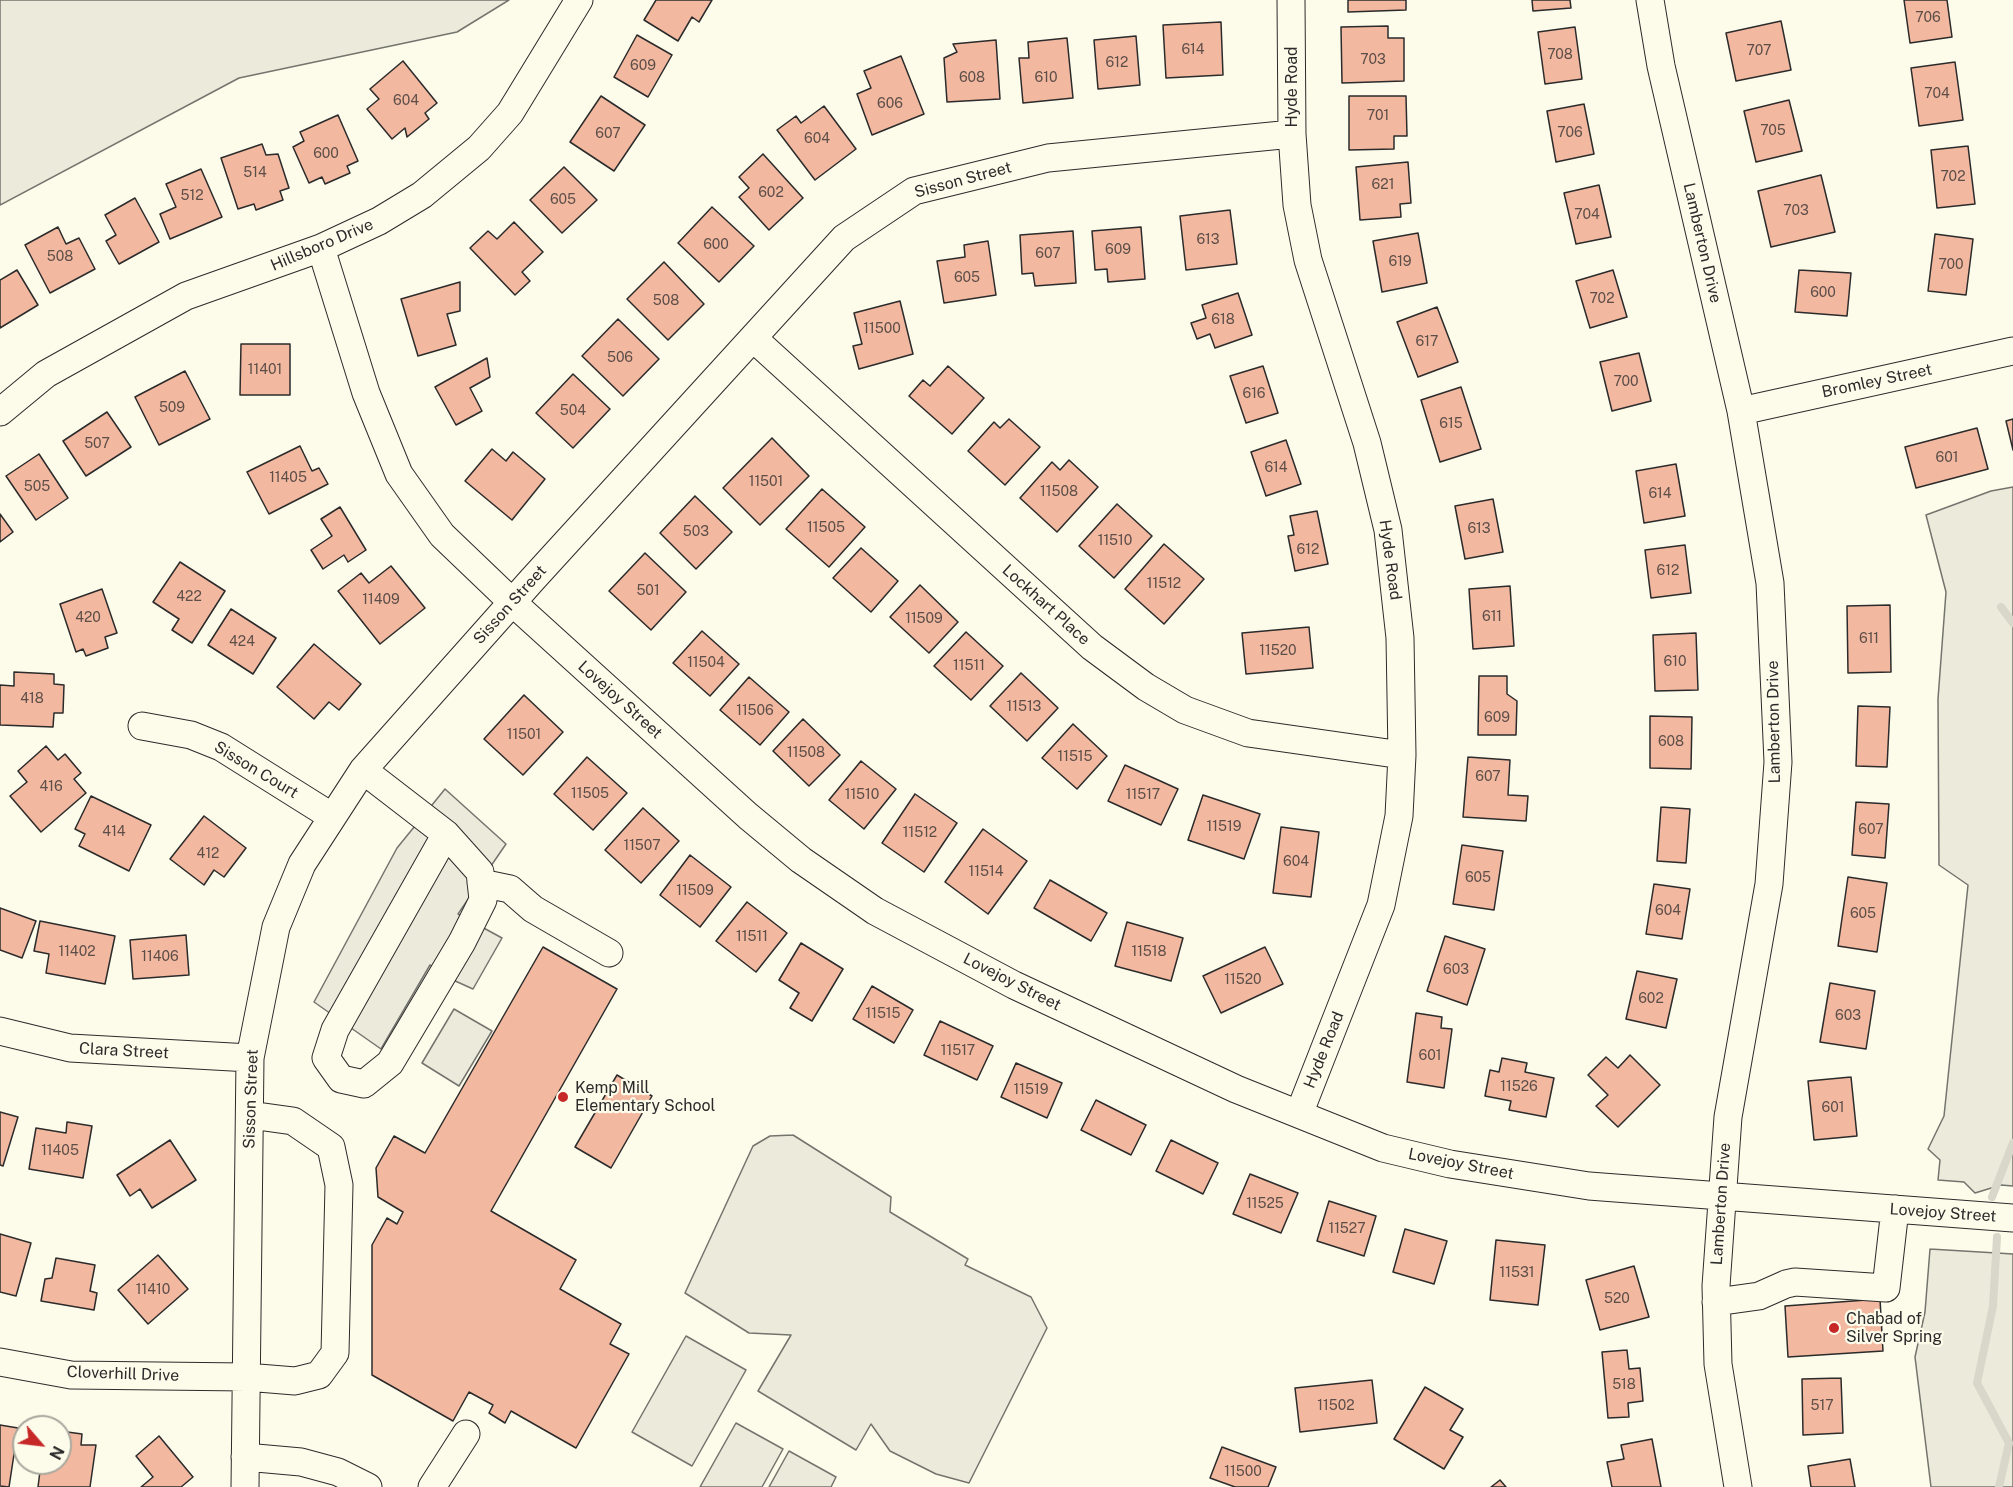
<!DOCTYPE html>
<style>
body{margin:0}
#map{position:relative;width:2013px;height:1487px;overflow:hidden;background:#fdfbea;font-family:"Public Sans",sans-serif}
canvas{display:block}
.north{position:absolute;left:12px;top:1415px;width:60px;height:60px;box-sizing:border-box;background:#fdfbea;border:2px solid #a9a89e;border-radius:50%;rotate:118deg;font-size:16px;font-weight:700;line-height:24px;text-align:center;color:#2b2b2b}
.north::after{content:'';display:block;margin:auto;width:21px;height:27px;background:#c62828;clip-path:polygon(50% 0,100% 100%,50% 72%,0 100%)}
</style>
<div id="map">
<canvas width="2013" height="1487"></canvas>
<div class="north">N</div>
</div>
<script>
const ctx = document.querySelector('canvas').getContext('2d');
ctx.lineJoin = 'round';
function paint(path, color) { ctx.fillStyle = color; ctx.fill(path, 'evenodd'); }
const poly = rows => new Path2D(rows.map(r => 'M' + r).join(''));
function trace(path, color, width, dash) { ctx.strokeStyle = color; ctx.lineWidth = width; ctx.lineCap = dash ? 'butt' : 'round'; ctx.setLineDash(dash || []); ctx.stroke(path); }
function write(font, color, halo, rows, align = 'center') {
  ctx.font = font + ' "Public Sans",sans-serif'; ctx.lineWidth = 4.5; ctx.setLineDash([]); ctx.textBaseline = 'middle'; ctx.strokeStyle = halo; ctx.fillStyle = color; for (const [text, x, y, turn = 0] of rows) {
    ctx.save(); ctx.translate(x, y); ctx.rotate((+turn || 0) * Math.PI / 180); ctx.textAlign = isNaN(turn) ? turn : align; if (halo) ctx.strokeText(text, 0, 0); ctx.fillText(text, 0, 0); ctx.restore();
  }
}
const green = poly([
 [0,0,509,0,457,32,239,78,0,205,0,0],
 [2013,487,2013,1186,2001,1185,1975,1193,1964,1182,1938,1180,1940,1160,1928,1149,1944,1116,1968,885,1939,865,1938,699,1946,592,1926,515,1991,491,2013,487],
 [454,1009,492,1031,459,1086,422,1063,454,1009],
 [793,1135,891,1197,890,1212,968,1259,965,1265,1031,1297,1047,1328,969,1483,936,1474,890,1451,871,1424,856,1450,758,1391,791,1335,749,1333,685,1293,753,1146,770,1136,793,1135],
 [1930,1249,2013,1254,2013,1487,1931,1487,1915,1357,1925,1312,1930,1249],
 [686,1336,746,1370,692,1466,632,1432,686,1336],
 [736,1423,783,1449,762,1487,700,1487,736,1423],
 [789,1451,836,1477,831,1487,769,1487,789,1451]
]);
paint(green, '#ecebdb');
trace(green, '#74746e', 1.5);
const parking = poly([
 [445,789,506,844,458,914,502,938,473,989,453,980,430,965,381,1049,314,1002,397,848,445,789]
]);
paint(parking, '#eceadb');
trace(parking, '#74746e', 1.5);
trace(poly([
 [2001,607,2013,623],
 [1992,1197,2013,1143],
 [1997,1237,1993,1306,1977,1383,2009,1443,1999,1487]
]), '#d8d7c9', 8);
const building = poly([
 [656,0,712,0,699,22,692,17,678,41,644,20,656,0],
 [1348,0,1406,0,1406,10,1348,12,1348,0],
 [1532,0,1570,0,1571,8,1533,11,1532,0],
 [1904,0,1947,0,1952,37,1910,43,1904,0],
 [1781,21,1791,70,1736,81,1726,33,1781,21],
 [1221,22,1223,75,1166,78,1163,25,1221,22],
 [1388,26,1388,38,1404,38,1404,81,1342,83,1341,27,1388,26],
 [1575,27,1582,79,1545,84,1538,32,1575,27],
 [637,35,672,55,648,97,614,77,637,35],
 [1136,36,1140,85,1098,89,1094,40,1136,36],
 [1067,38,1073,98,1023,103,1019,58,1029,58,1028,42,1067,38],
 [996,40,1000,99,947,102,944,58,957,52,953,44,996,40],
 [901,56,924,114,872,135,857,94,871,88,864,71,901,56],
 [403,61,437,103,425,113,429,119,407,137,405,128,392,139,367,109,379,99,370,89,403,61],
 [1955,62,1963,120,1919,126,1911,68,1955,62],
 [601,96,645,125,614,171,570,142,601,96],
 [1349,96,1406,96,1407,136,1394,136,1394,149,1349,150,1349,96],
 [1789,100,1802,151,1756,162,1744,111,1789,100],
 [1584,104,1594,154,1556,162,1547,111,1584,104],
 [824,106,856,149,815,180,777,130,796,116,801,123,824,106],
 [338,115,358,161,347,166,350,173,325,184,322,177,309,183,293,147,304,141,300,132,338,115],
 [262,144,266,155,278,154,289,188,280,191,283,200,256,210,254,204,238,209,221,158,262,144],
 [1968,146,1975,204,1937,208,1931,150,1968,146],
 [763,154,803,198,769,230,739,197,749,188,739,177,763,154],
 [1408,162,1411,203,1400,204,1401,217,1360,220,1356,167,1408,162],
 [564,167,597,200,562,233,530,200,564,167],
 [201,169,222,217,170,239,160,214,176,207,166,184,201,169],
 [1821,175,1835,232,1771,247,1758,191,1821,175],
 [1599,185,1611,237,1576,244,1564,193,1599,185],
 [135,198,159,242,119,264,106,241,116,235,105,215,135,198],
 [712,207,754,246,719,282,678,243,712,207],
 [1230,210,1237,264,1186,270,1180,216,1230,210],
 [514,222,543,252,522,272,530,281,515,295,470,248,488,231,497,239,514,222],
 [58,227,66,244,79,238,95,269,50,293,25,245,58,227],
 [1141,227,1145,279,1108,282,1107,269,1095,270,1092,231,1141,227],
 [1073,231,1076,283,1035,286,1033,273,1022,274,1020,235,1073,231],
 [1418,233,1427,283,1382,292,1373,241,1418,233],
 [1935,234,1973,239,1966,295,1928,291,1935,234],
 [988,241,996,295,944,303,937,261,965,257,964,245,988,241],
 [664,262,704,304,668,340,627,299,664,262],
 [17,270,38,305,0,328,0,280,17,270],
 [1613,270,1627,317,1590,328,1576,281,1613,270],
 [1799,270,1851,273,1847,316,1795,312,1799,270],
 [460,282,460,311,447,314,456,345,418,356,401,299,460,282],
 [1238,293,1252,335,1215,348,1210,334,1197,339,1191,323,1206,318,1202,305,1238,293],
 [900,301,913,354,859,369,853,346,862,344,854,313,900,301],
 [1437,307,1458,362,1418,377,1397,322,1437,307],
 [618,319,659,359,623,396,582,356,618,319],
 [241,344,290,344,290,395,240,395,241,344],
 [1639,353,1651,401,1612,411,1600,362,1639,353],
 [487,358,490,377,470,388,482,411,456,425,435,387,487,358],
 [948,366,984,398,952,434,909,396,923,380,930,386,948,366],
 [1263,366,1278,413,1246,423,1230,376,1263,366],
 [185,371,210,419,159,445,135,397,185,371],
 [573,374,610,409,573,448,536,413,573,374],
 [1461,387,1481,449,1440,462,1421,400,1461,387],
 [107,412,131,447,86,476,63,441,107,412],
 [1009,419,1040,447,1005,485,968,451,994,422,1000,428,1009,419],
 [2013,419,2013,450,2006,421,2013,419],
 [1977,428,1988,469,1916,488,1905,447,1977,428],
 [772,438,809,476,760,525,723,488,772,438],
 [1286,440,1301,484,1266,496,1251,452,1286,440],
 [300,446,312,471,319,468,328,484,269,514,247,472,300,446],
 [492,449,506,461,513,452,545,479,512,520,465,481,492,449],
 [39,454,68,498,36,520,6,476,39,454],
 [1069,460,1098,487,1057,532,1020,498,1052,462,1060,470,1069,460],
 [1676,464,1685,516,1644,523,1636,471,1676,464],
 [822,489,865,527,829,567,786,529,822,489],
 [695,496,732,532,696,569,660,533,695,496],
 [1493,499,1503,552,1465,559,1455,506,1493,499],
 [1117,504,1152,536,1114,578,1079,546,1117,504],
 [340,507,366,550,348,562,344,555,323,569,311,550,332,536,321,519,340,507],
 [1317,511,1328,564,1295,571,1288,536,1294,535,1290,516,1317,511],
 [0,514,13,532,0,542,0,514],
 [1164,544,1204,579,1164,624,1125,589,1164,544],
 [1685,545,1691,593,1651,598,1645,550,1685,545],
 [861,548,898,581,871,612,833,578,861,548],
 [645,553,686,592,651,630,609,591,645,553],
 [180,562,225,591,192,643,172,630,179,619,153,602,180,562],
 [391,566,425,608,380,644,338,591,361,573,369,583,391,566],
 [920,585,958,622,929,653,890,617,920,585],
 [1510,586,1514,646,1473,649,1469,589,1510,586],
 [102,589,117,633,105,637,108,648,86,656,83,649,76,652,60,604,102,589],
 [1890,605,1891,672,1848,673,1847,606,1890,605],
 [231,609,276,638,253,674,208,645,231,609],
 [1309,627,1313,668,1246,674,1242,633,1309,627],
 [702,631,739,664,710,696,673,663,702,631],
 [966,632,1003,666,971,700,934,666,966,632],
 [1696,633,1698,690,1655,691,1653,635,1696,633],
 [314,644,361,684,339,710,329,702,314,719,277,687,314,644],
 [14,672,54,674,54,684,64,685,63,713,54,713,53,727,0,725,0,685,14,686,14,672],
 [1021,673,1058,708,1027,741,990,706,1021,673],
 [1479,676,1507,676,1507,694,1517,701,1516,735,1478,735,1479,676],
 [749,677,789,712,760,745,720,710,749,677],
 [524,695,563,732,523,775,484,739,524,695],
 [1858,706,1890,707,1887,767,1856,766,1858,706],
 [1650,716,1692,717,1691,769,1650,768,1650,716],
 [803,719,840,755,809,786,773,751,803,719],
 [1073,724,1107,756,1077,789,1042,758,1073,724],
 [46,746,58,760,65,754,81,773,74,779,86,793,41,832,10,796,27,782,18,771,46,746],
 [587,757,627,793,593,830,554,794,587,757],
 [1468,757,1510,760,1508,795,1528,796,1526,821,1463,817,1468,757],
 [861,761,896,789,864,829,829,800,861,761],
 [1125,765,1178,789,1161,825,1108,801,1125,765],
 [915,794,957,823,924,872,882,843,915,794],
 [1203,795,1260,814,1244,859,1188,840,1203,795],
 [91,796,151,825,129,871,79,846,85,834,75,829,91,796],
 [1856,802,1889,804,1885,858,1852,855,1856,802],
 [1661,807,1690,809,1686,863,1657,861,1661,807],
 [643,808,679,841,641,883,605,850,643,808],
 [204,816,246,848,224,877,214,870,204,885,170,859,204,816],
 [1281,827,1319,832,1311,897,1273,893,1281,827],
 [983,829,1027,861,988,914,945,882,983,829],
 [1462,845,1503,851,1494,910,1453,904,1462,845],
 [690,855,731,887,700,927,660,895,690,855],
 [1848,877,1887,883,1877,952,1838,946,1848,877],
 [1050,880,1107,913,1091,941,1034,908,1050,880],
 [1654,884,1690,889,1682,939,1646,934,1654,884],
 [747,902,787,933,756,972,716,941,747,902],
 [0,908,36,921,22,958,0,950,0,908],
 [40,921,115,936,105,984,46,973,49,954,34,951,40,921],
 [1127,922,1183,938,1171,981,1115,966,1127,922],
 [186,935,189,975,133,979,130,940,186,935],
 [1445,936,1485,949,1467,1005,1427,991,1445,936],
 [801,943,843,969,812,1021,790,1008,799,993,779,980,801,943],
 [543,947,617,989,491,1211,576,1260,560,1289,621,1324,610,1344,629,1354,576,1448,511,1411,505,1423,489,1413,493,1405,469,1392,453,1421,372,1375,372,1245,387,1218,397,1224,403,1212,378,1197,376,1168,394,1136,425,1153,543,947],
 [1265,947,1283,984,1221,1013,1203,976,1265,947],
 [1637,971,1677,979,1666,1028,1626,1019,1637,971],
 [1830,983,1875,991,1866,1049,1820,1042,1830,983],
 [872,986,913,1010,894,1043,853,1019,872,986],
 [1416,1013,1442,1017,1441,1028,1452,1029,1444,1088,1407,1082,1416,1013],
 [940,1021,993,1046,977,1080,924,1055,940,1021],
 [1630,1055,1660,1085,1618,1127,1596,1106,1608,1095,1588,1075,1606,1057,1618,1068,1630,1055],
 [1502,1058,1527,1063,1525,1072,1554,1078,1546,1117,1509,1110,1511,1101,1485,1096,1490,1070,1499,1072,1502,1058],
 [1016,1063,1062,1083,1047,1118,1001,1097,1016,1063],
 [617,1075,652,1096,611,1168,575,1147,617,1075],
 [1851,1077,1857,1136,1814,1140,1808,1081,1851,1077],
 [1096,1100,1146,1125,1131,1155,1081,1130,1096,1100],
 [0,1112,18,1117,3,1166,0,1165,0,1112],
 [67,1122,92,1126,83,1178,29,1169,36,1128,66,1133,67,1122],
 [170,1140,196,1180,152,1208,140,1189,130,1196,117,1175,170,1140],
 [1171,1140,1218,1163,1203,1194,1156,1171,1171,1140],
 [1250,1174,1298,1193,1281,1233,1233,1214,1250,1174],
 [1329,1201,1376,1216,1364,1256,1317,1241,1329,1201],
 [1405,1229,1447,1241,1434,1284,1393,1272,1405,1229],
 [0,1234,31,1243,16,1296,0,1292,0,1234],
 [1496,1240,1545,1245,1538,1305,1490,1300,1496,1240],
 [158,1255,188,1289,148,1324,118,1290,158,1255],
 [56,1258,95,1265,90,1291,97,1293,94,1310,41,1301,45,1279,52,1278,56,1258],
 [1634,1266,1649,1317,1600,1330,1586,1280,1634,1266],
 [1880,1299,1883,1351,1788,1357,1785,1306,1880,1299],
 [1627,1350,1629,1369,1640,1368,1643,1401,1628,1403,1629,1417,1608,1418,1602,1352,1627,1350],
 [1841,1378,1843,1433,1803,1435,1802,1379,1841,1378],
 [1372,1380,1377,1423,1300,1432,1295,1388,1372,1380],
 [1425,1387,1463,1409,1450,1430,1463,1437,1444,1469,1394,1439,1425,1387],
 [0,1425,18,1428,9,1487,0,1486,0,1425],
 [60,1431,82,1434,81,1445,96,1445,90,1487,38,1487,41,1463,60,1463,60,1431],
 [159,1436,193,1477,181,1487,141,1487,153,1477,136,1456,159,1436],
 [1652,1439,1661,1487,1612,1487,1607,1462,1624,1459,1621,1445,1652,1439],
 [1222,1447,1276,1467,1268,1487,1235,1487,1210,1478,1222,1447],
 [1850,1459,1855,1487,1811,1487,1808,1466,1850,1459],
 [1500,1480,1506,1487,1491,1487,1500,1480]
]);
paint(building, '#f2b8a0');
trace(building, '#2b2b2b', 1.5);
const minor = poly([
 [1291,0,1292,134,1297,205,1308,260,1367,443,1388,530,1400,638,1402,755,1399,816,1381,905,1299,1114],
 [1650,0,1661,66,1741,411,1770,583,1778,762,1769,884,1728,1117,1716,1286,1718,1364,1738,1487],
 [321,248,366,393,399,474,442,535,512,602,748,816,801,860,875,911,1014,985,1236,1089,1383,1148,1450,1164,1589,1186,2013,1218],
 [753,338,1092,647,1146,687,1185,710,1248,733,1402,755],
 [1741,411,2013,351],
 [0,412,46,374,186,296,321,248,379,221,422,195,479,148,510,113,579,0],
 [142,726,191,735,221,747,331,816],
 [363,770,446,834,480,872,483,900,462,942,390,1063,364,1084,341,1079,326,1058,335,1030,446,834],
 [481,883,510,889,533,909,609,953],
 [0,1031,70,1048,250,1058],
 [1716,1302,1759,1296,1786,1284,1795,1282,1886,1288,1895,1209],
 [0,1362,71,1375,246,1377,295,1381,319,1375,335,1353,339,1185,331,1147,293,1121,250,1115],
 [245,1457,301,1462,338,1472,368,1487],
 [245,1487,250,1058,276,927,302,864,363,770,532,580,844,238,914,191,1048,158,1292,134],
 [432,1487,466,1434]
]);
trace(minor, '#2b2b2b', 29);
trace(minor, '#fdfbea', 27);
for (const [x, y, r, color] of [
 [563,1097,6,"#c62828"],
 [1834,1328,6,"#c62828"]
]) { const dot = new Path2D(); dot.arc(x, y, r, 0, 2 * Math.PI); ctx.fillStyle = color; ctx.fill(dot); trace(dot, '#fdfbea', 2); }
write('14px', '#5d4e48', null, [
 ["706",1928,18],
 ["614",1193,50],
 ["707",1759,51],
 ["708",1560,55],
 ["703",1373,60],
 ["612",1117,63],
 ["609",643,66],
 ["608",972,78],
 ["610",1046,78],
 ["704",1937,94],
 ["604",406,101],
 ["606",890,104],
 ["701",1378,116],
 ["705",1773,131],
 ["706",1570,133],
 ["607",608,134],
 ["604",817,139],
 ["600",326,154],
 ["514",255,173],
 ["702",1953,177],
 ["621",1383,185],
 ["602",771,193],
 ["512",192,196],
 ["605",563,200],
 ["703",1796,211],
 ["704",1587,215],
 ["613",1208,240],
 ["600",716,245],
 ["609",1118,250],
 ["607",1048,254],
 ["508",60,257],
 ["619",1400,262],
 ["700",1951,265],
 ["605",967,278],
 ["600",1823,293],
 ["702",1602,299],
 ["508",666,301],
 ["618",1223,320],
 ["11500",882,329],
 ["617",1427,342],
 ["506",620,358],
 ["11401",265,370],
 ["700",1626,382],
 ["616",1254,394],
 ["509",172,408],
 ["504",573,411],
 ["615",1451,424],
 ["507",97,444],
 ["601",1947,458],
 ["614",1276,468],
 ["11405",288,478],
 ["11501",766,482],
 ["505",37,487],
 ["11508",1059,492],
 ["614",1660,494],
 ["11505",826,528],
 ["613",1479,529],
 ["503",696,532],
 ["11510",1115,541],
 ["612",1308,550],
 ["612",1668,571],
 ["11512",1164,584],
 ["501",648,591],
 ["422",189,597],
 ["11409",381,600],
 ["611",1492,617],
 ["420",88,618],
 ["11509",924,619],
 ["611",1869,639],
 ["424",242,642],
 ["11520",1278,651],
 ["610",1675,662],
 ["11504",706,663],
 ["11511",969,666],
 ["418",32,699],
 ["11513",1024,707],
 ["11506",755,711],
 ["609",1497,718],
 ["11501",524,735],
 ["608",1671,742],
 ["11508",806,753],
 ["11515",1075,757],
 ["607",1488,777],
 ["416",51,787],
 ["11505",590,794],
 ["11510",862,795],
 ["11517",1143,795],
 ["11519",1224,827],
 ["607",1871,830],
 ["414",114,832],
 ["11512",920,833],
 ["11507",642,846],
 ["412",208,854],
 ["604",1296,862],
 ["11514",986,872],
 ["605",1478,878],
 ["11509",695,891],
 ["604",1668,911],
 ["605",1863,914],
 ["11511",752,937],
 ["11402",77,952],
 ["11518",1149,952],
 ["11406",160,957],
 ["603",1456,970],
 ["11520",1243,980],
 ["602",1651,999],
 ["11515",883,1014],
 ["603",1848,1016],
 ["11517",958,1051],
 ["601",1430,1056],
 ["11526",1519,1087],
 ["11519",1031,1090],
 ["601",1833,1108],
 ["11405",60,1151],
 ["11525",1265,1204],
 ["11527",1347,1229],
 ["11531",1517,1273],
 ["11410",153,1290],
 ["520",1617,1299],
 ["518",1624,1385],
 ["11502",1336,1406],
 ["517",1822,1406],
 ["11500",1243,1472]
]);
write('16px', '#2b2b2b', '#fdfbea', [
 ["Hyde Road",1292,87,-90],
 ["Sisson Street",963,180,-15],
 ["Lamberton Drive",1702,243,77],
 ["Hillsboro Drive",322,245,-23],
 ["Bromley Street",1877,381,-12],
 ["Hyde Road",1390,560,82],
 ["Sisson Street",510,605,-48],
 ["Lockhart Place",1046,605,42],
 ["Lovejoy Street",620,700,42],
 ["Lamberton Drive",1774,722,-91],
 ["Sisson Court",256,770,31],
 ["Lovejoy Street",1012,982,27],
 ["Hyde Road",1324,1050,-68],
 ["Clara Street",124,1051,3],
 ["Sisson Street",251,1099,-88],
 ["Lovejoy Street",1461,1164,11],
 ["Lamberton Drive",1721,1204,-86],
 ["Lovejoy Street",1943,1213,4],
 ["Cloverhill Drive",123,1374,2]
]);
write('16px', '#2b2b2b', '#fdfbea', [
 ["Kemp Mill",575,1088],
 ["Elementary School",575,1106],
 ["Chabad of",1846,1319],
 ["Silver Spring",1846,1337]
], 'left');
</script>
